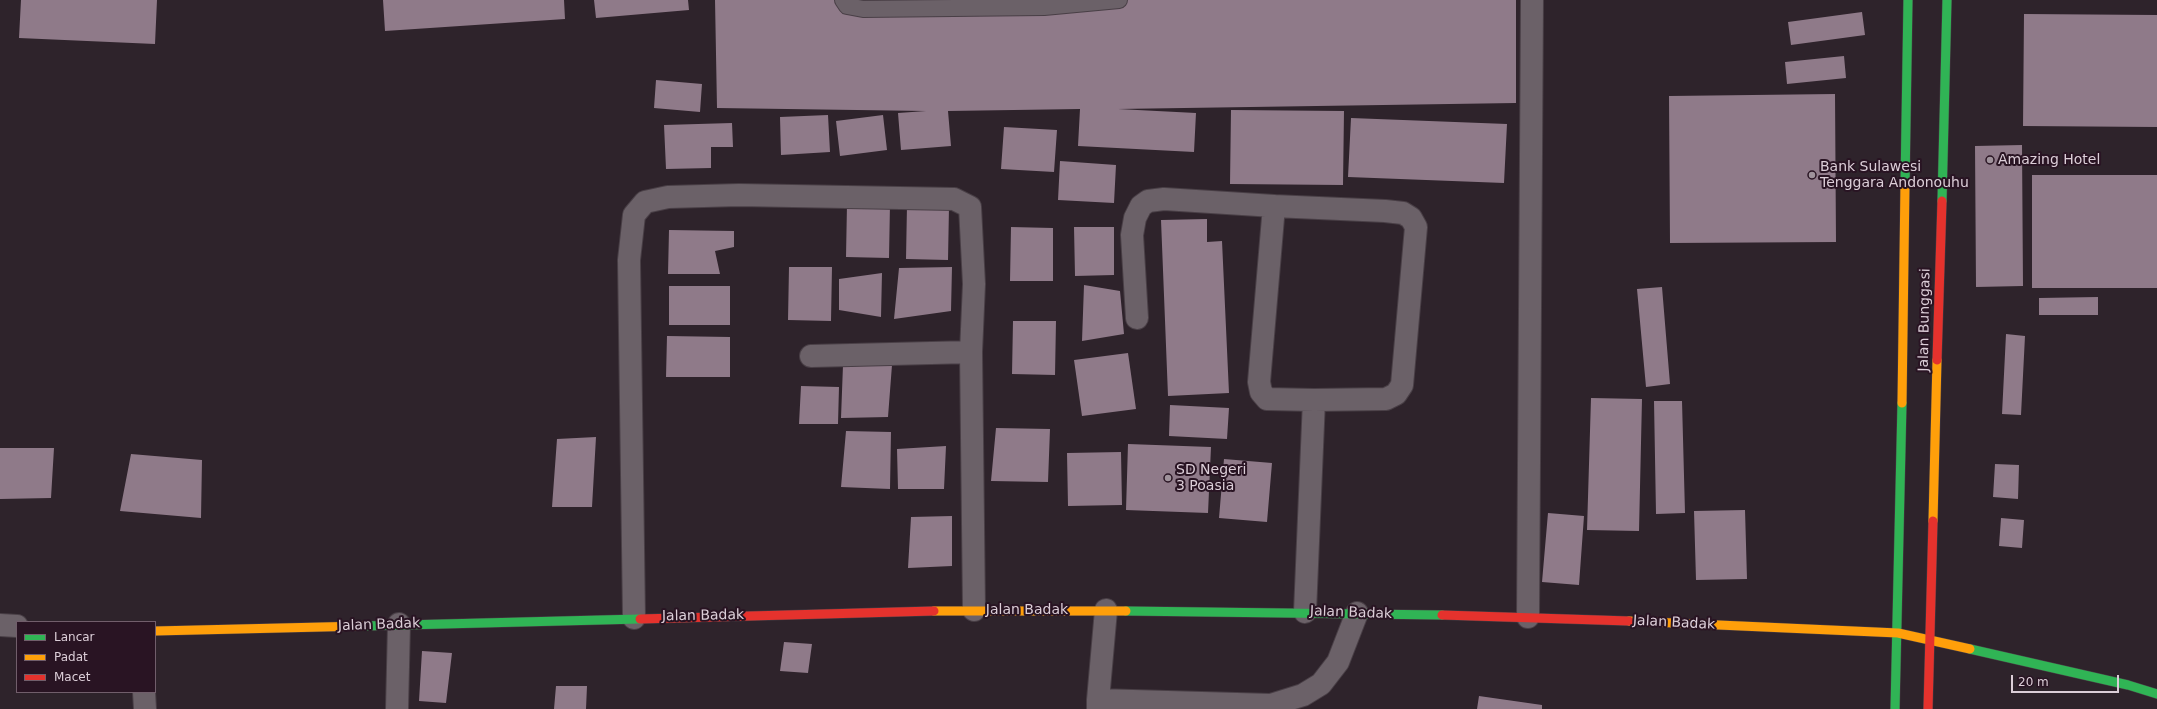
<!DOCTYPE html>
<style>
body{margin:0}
#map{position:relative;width:2157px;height:709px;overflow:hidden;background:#2e232b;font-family:"DejaVu Sans",sans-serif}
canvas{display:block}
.legend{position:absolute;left:16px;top:621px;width:140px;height:72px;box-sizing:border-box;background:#291423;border:1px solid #715e6b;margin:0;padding:5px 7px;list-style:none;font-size:12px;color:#dcced8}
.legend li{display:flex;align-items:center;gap:8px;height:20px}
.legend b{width:20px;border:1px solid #715e6b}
.scale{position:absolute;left:2011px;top:675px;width:108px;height:18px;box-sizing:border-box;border:2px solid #dcced8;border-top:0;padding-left:5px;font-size:12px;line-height:14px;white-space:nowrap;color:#dcced8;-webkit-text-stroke:3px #291423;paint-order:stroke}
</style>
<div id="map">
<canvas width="2157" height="709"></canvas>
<ul class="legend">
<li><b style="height:5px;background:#30b455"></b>Lancar</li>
<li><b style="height:5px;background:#ff9f0a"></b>Padat</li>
<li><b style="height:5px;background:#e5322d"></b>Macet</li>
</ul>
<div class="scale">20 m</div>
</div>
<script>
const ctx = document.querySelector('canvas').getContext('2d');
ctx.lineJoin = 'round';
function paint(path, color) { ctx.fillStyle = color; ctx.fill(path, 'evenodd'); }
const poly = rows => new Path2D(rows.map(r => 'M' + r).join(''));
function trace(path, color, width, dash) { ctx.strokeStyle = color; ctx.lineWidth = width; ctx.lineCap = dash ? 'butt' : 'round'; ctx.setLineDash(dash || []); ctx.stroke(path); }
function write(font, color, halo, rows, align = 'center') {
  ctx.font = font + ' "DejaVu Sans",sans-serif'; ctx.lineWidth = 4; ctx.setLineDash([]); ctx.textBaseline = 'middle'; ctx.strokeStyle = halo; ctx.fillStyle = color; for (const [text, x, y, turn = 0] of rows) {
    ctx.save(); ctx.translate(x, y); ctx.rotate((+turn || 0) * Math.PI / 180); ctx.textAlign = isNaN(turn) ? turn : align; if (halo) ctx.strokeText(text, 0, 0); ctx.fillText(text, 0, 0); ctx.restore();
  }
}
paint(poly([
 [21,0,157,0,155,44,19,38],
 [383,0,564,0,565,19,385,31],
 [594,0,688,0,689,10,596,18],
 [715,0,1516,0,1516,103,1118,109,1196,113,1194,152,1078,146,1080,109,948,111,951,146,901,150,898,113,926,111,717,108],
 [1862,12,1865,35,1791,45,1788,22],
 [2024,14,2157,15,2157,127,2023,126],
 [1844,56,1846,78,1787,84,1785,62],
 [656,80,702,84,700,112,654,108],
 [1835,94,1836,242,1670,243,1669,96],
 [1231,110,1344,111,1343,185,1230,184],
 [828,115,830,152,781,155,780,117],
 [883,115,887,150,840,156,836,121],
 [1351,118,1507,124,1504,183,1348,177],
 [732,123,733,147,711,147,711,168,666,169,664,125],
 [1004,127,1057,130,1054,172,1001,169],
 [2022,145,2023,286,1976,287,1975,146],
 [1060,161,1116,165,1114,203,1058,200],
 [2032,175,2157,175,2157,288,2032,288],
 [847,204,890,204,889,258,846,257],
 [907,205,949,207,948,260,906,259],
 [1207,219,1207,242,1222,241,1229,393,1168,396,1161,220],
 [1011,227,1053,228,1053,281,1010,281],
 [1074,227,1114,227,1114,275,1075,276],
 [669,230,734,231,734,247,715,251,720,274,668,274],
 [789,267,832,267,831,321,788,320],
 [952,267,951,311,894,319,899,268],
 [882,273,881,317,839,310,839,279],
 [1084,285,1120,291,1124,334,1082,341],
 [669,286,730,286,730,325,669,325],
 [1662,287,1670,384,1646,387,1637,289],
 [2098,297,2098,315,2039,315,2039,298],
 [1013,321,1056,321,1055,375,1012,374],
 [2006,334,2025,336,2021,415,2002,414],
 [667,336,730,337,730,377,666,377],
 [1128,353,1136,409,1082,416,1074,360],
 [843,365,892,365,888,417,841,418],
 [801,386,839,387,838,424,799,424],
 [1591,398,1642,399,1639,531,1587,530],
 [1654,401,1682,401,1685,513,1656,514],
 [1170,405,1229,408,1227,439,1169,436],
 [996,428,1050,429,1048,482,991,481],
 [846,431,891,432,890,489,841,487],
 [596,437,592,507,552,507,557,439],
 [1128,444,1211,447,1208,513,1126,510],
 [946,446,944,489,898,489,897,449],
 [0,448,54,448,51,498,0,499],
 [1121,452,1122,505,1068,506,1067,453],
 [131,454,202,460,201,518,120,511],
 [1224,459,1272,463,1267,522,1219,518],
 [1995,464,2019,465,2018,499,1993,497],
 [1745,510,1747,579,1696,580,1694,511],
 [1548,513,1584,516,1579,585,1542,582],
 [952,516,952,566,908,568,911,517],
 [2001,518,2024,520,2022,548,1999,546],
 [784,642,812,644,808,673,780,671],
 [422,651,452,653,446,703,419,701],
 [556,686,587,686,586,709,554,709],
 [1479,696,1542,705,1542,709,1477,709]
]), '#8f7a89');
const lane = poly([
 [843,0,847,6,863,9,1044,7,1119,0]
]);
const street = poly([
 [1274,206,1385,211,1403,213,1411,218,1416,227,1402,385,1396,394,1386,399,1314,400],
 [1137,318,1132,235,1135,218,1141,206,1148,201,1164,199,1274,206,1259,382,1261,392,1267,399,1314,400,1305,612],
 [811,356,971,352],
 [1528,617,1532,0],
 [634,618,629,260,634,215,645,202,668,197,739,195,954,199,970,207,974,284,971,352,974,610],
 [0,625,17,626],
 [144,692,145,709],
 [1098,700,1106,610],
 [397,709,399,624],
 [1098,709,1098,700,1271,705,1303,695,1321,684,1338,662,1357,613]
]);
const fast = poly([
 [1905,184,1908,0],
 [1942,201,1947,0],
 [1126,611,1442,615],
 [364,626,640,619],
 [1970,649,2128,685,2157,694],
 [1895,709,1902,403]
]);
const slow = poly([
 [1902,403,1905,184],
 [1933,521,1937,360],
 [934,611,1126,611],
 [1629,621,1898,633,1970,649],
 [155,631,364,626]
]);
const jam = poly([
 [1937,360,1942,201],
 [1442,615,1629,621],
 [640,619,934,611],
 [1928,709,1933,521]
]);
trace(lane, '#493f46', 18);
trace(street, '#493f46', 24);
trace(fast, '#493f46', 10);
trace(slow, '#493f46', 10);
trace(jam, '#493f46', 10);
trace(lane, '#6b6168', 16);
trace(street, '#6b6168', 22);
trace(fast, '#30b455', 9);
trace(slow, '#ff9f0a', 9);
trace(jam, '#e5322d', 9);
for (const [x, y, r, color] of [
 [1990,160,4,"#9f929b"],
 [1812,175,4,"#9f929b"],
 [1168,478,4,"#9f929b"]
]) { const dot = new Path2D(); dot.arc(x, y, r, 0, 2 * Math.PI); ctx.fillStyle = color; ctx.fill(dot); trace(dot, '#291423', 1.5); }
write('14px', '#dcced8', '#291423', [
 ["Amazing Hotel",1998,160],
 ["Bank Sulawesi",1820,167],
 ["Tenggara Andonouhu",1820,183],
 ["SD Negeri",1176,470],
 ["3 Poasia",1176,486]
], 'left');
write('14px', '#dcced8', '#291423', [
 ["Jalan Bunggasi",1925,320,-89],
 ["Jalan Badak",1027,610],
 ["Jalan Badak",1351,613,2],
 ["Jalan Badak",703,616,-1],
 ["Jalan Badak",1674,623,3],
 ["Jalan Badak",379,625,-2]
]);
</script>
